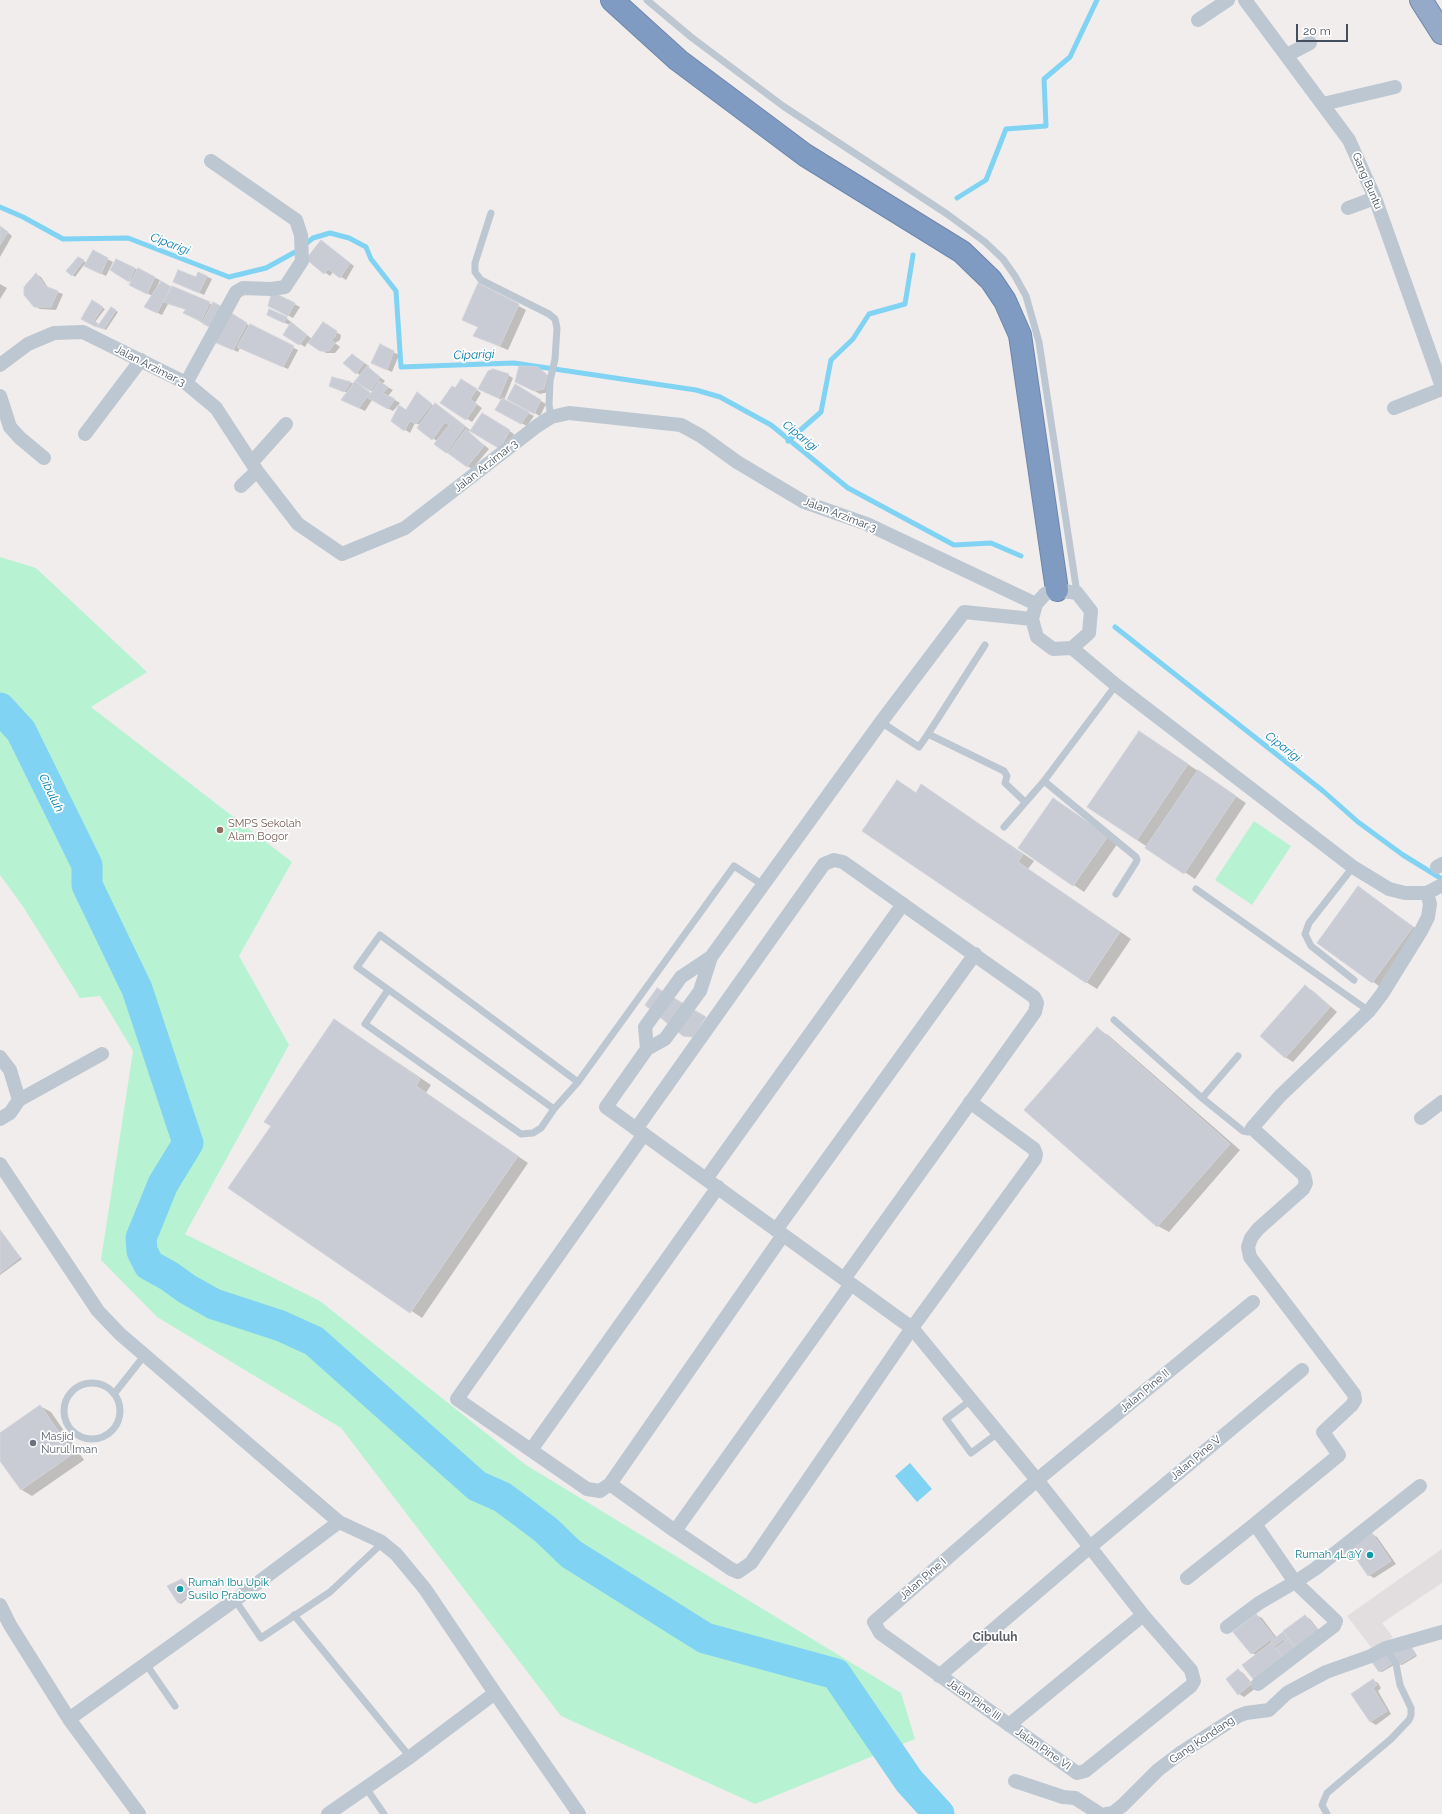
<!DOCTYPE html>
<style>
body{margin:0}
#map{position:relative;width:1442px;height:1814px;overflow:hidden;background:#f1eded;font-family:Raleway,sans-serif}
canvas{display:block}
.scale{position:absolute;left:1296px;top:24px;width:52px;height:18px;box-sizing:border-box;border:2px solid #444f5d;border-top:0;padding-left:5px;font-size:12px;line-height:14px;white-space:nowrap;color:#444f5d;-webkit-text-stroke:3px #fff;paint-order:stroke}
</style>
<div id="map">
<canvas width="1442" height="1814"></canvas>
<div class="scale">20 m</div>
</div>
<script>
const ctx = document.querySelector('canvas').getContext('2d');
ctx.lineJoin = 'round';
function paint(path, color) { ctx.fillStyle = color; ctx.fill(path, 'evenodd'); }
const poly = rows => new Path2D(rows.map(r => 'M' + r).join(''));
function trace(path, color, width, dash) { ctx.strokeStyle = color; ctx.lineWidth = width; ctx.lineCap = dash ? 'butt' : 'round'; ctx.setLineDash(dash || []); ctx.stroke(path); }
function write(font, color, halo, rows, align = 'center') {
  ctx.font = font + ' Raleway,sans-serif'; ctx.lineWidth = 3.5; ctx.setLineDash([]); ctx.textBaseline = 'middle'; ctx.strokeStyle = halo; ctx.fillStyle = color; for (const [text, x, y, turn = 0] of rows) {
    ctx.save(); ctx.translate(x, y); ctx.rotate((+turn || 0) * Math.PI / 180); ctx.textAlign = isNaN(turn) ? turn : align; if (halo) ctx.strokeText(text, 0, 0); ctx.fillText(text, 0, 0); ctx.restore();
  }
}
paint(poly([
 [1442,1549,1442,1583,1382,1623,1393,1637,1374,1651,1347,1616]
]), '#e2dedf');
paint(poly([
 [0,557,36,568,147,672,91,707,292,862,239,956,289,1045,185,1234,320,1301,526,1465,901,1693,915,1739,755,1804,561,1716,341,1428,157,1317,101,1260,133,1051,100,996,80,998,24,908,0,875],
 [1254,821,1291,846,1252,905,1215,880]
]), '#b7f3d2');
paint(poly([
 [910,1463,932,1489,917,1502,895,1476]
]), '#80d3f3');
paint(poly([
 [0,226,12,236,0,257],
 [321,241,354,266,346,280,333,272,330,276,307,259],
 [93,252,113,262,106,276,84,265,75,277,68,271,78,258,87,263],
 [116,260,160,280,156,289,157,290,162,282,172,289,209,303,250,326,298,350,288,369,240,348,238,352,218,343,218,331,184,313,187,310,168,304,162,315,151,310,153,296,135,288,132,282,111,270],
 [36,274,41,277,49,289,63,294,56,310,40,309,34,306],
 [206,276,212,279,204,295,180,284],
 [0,284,7,288,0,299],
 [478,284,526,310,508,350,475,336,479,327,463,320],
 [273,293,300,307,293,318,270,305],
 [92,301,105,309,95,322,99,325,112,308,118,312,106,330,83,319],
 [273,318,286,318,312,339,323,324,341,335,340,340,335,343,340,347,335,353,326,353,308,342,305,347,284,334,290,325],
 [381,346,399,355,392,372,372,363],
 [353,355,369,366,368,368,385,381,382,384,393,390,388,396,400,403,393,411,372,400,365,411,348,403,348,393,330,386,333,378,360,385,372,394,373,392,357,381,361,376,345,363],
 [538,368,552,378,549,392,540,394,522,384],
 [508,375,513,378,504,400,534,416,527,426,496,410,502,400,484,392],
 [467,383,481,393,475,403,482,408,472,422,442,402,455,389],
 [515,386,546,404,540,416,508,398],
 [417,393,434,406,440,407,470,430,468,432,489,449,472,469,446,452,437,441,418,428,420,425,415,423,410,433,392,421,406,411],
 [488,417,514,434,506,451],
 [1150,739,1246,803,1195,879,1137,840],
 [908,787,916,793,932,792,1034,861,1028,869,1131,939,1097,989,1086,982],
 [1053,799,1118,843,1084,892,1020,848],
 [1358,888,1424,934,1383,989,1318,942],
 [1305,986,1313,991,1337,1012,1293,1062,1285,1057],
 [345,1027,431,1085,426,1093,528,1163,422,1318,230,1187],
 [1097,1029,1108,1035,1240,1150,1169,1232,1158,1226],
 [0,1230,22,1259,0,1275],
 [40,1406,51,1412,84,1460,32,1496,22,1490,0,1459,0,1434],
 [1372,1534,1377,1537,1396,1564,1374,1578,1369,1575,1351,1548],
 [182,1580,194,1593,181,1604,178,1602],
 [1256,1615,1262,1618,1277,1638,1283,1633,1288,1636,1305,1616,1310,1619,1322,1634,1302,1650,1294,1645,1297,1650,1285,1658,1256,1655,1252,1653],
 [1411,1646,1417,1656,1402,1665,1399,1664],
 [1386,1654,1394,1665,1382,1672,1379,1671],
 [1238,1670,1243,1673,1256,1688,1244,1697,1239,1694,1227,1679],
 [1373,1680,1378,1683,1381,1688,1378,1691,1391,1714,1376,1725,1371,1722,1352,1694]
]), '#0003');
trace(poly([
 [957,198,986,180,1006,129,1046,126,1044,79,1070,57,1097,0],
 [0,207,23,217,63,239,128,238,229,277,266,268,297,251,313,238,330,233,349,238,366,247,371,259,396,291,401,367,514,363,696,390,720,397,771,425,848,488,954,545,991,543,1021,556],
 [788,441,821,412,831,360,853,339,869,314,905,304,913,255],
 [1115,627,1323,791,1358,822,1403,855,1442,879]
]), '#80d3f3', 5);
trace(poly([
 [0,708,21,731,87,865,87,885,137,989,188,1143,163,1184,141,1238,142,1251,149,1265,169,1276,187,1289,214,1304,281,1326,314,1341,477,1486,502,1497,521,1511,546,1530,571,1554,705,1638,836,1674,909,1781,939,1814]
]), '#80d3f3', 31);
const building = poly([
 [0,226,8,232,0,245,0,226],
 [321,240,350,263,340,278,328,269,324,274,306,259,321,240],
 [93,250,108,258,101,274,84,266,93,250],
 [78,257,84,260,72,276,66,271,78,257],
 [116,259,135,268,129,282,110,270,116,259],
 [138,268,155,277,147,294,129,285,138,268],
 [178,270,196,277,198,272,207,276,199,293,173,282,178,270],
 [36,273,45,286,58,291,51,307,34,307,24,295,24,287,36,273],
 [161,281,171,287,157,313,144,307,161,281],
 [478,283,519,304,500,346,473,336,478,327,462,320,478,283],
 [172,286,210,302,201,321,183,313,186,309,164,302,172,286],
 [272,292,295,303,288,316,268,306,272,292],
 [92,300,103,307,94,320,98,324,96,327,81,319,92,300],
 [213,302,224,308,213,329,202,323,213,302],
 [111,307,116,310,104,329,97,327,111,307],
 [269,309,287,317,284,323,267,315,269,309],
 [228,311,247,323,233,350,212,341,228,311],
 [291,322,307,335,299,345,283,335,291,322],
 [323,322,337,331,335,337,331,340,335,343,329,351,320,351,308,343,323,322],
 [250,324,294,346,283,367,237,347,250,324],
 [380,344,394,351,387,370,371,363,380,344],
 [352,354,364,363,356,374,343,363,352,354],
 [367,366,380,377,370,391,355,381,367,366],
 [519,366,538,367,547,375,544,389,534,391,515,382,519,366],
 [493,369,509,374,499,398,478,389,488,371,493,369],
 [332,377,351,382,344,392,329,386,332,377],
 [461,379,477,389,470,399,477,404,466,420,440,403,452,386,455,388,461,379],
 [355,381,370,393,359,408,341,400,355,381],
 [379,381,388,387,383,393,395,399,388,409,368,398,379,381],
 [515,384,541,400,534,414,507,399,515,384],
 [417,392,432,404,416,424,410,421,404,431,391,421,399,405,406,410,417,392],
 [502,398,529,412,521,424,495,410,502,398],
 [435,403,465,426,446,453,434,444,449,425,445,422,432,440,417,428,435,403],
 [482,413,510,430,500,449,470,431,482,413],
 [466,429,484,446,467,467,448,453,466,429],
 [1139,731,1188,764,1137,840,1087,807,1139,731],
 [1198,770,1236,796,1184,874,1145,848,1198,770],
 [897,780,916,793,921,784,1023,854,1018,862,1120,932,1086,983,862,831,897,780],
 [1053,798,1108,836,1073,886,1018,848,1053,798],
 [1358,886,1413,927,1372,983,1317,943,1358,886],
 [1305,985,1330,1007,1285,1058,1260,1036,1305,985],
 [657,988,706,1017,693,1037,683,1036,645,1005,657,988],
 [334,1019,420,1079,416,1086,518,1156,410,1313,228,1188,271,1126,264,1122,334,1019],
 [1097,1027,1230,1144,1157,1227,1024,1110,1097,1027],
 [0,1230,20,1257,0,1273,0,1230],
 [40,1405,74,1453,21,1490,0,1461,0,1433,40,1405],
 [1372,1533,1391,1561,1368,1576,1349,1548,1372,1533],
 [182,1579,193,1592,178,1603,167,1586,182,1579],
 [1256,1614,1274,1637,1251,1654,1233,1632,1256,1614],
 [1305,1615,1318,1631,1296,1648,1283,1631,1305,1615],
 [1283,1632,1288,1639,1285,1641,1284,1639,1275,1646,1271,1641,1283,1632],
 [1288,1639,1295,1648,1283,1657,1276,1648,1288,1639],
 [1271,1643,1283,1658,1254,1680,1242,1665,1271,1643],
 [1409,1644,1416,1654,1399,1665,1392,1654,1409,1644],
 [1386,1653,1393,1663,1379,1672,1372,1662,1386,1653],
 [1238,1669,1251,1684,1238,1695,1226,1679,1238,1669],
 [1373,1679,1377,1685,1373,1688,1387,1711,1370,1722,1351,1694,1373,1679]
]);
paint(building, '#c9ccd4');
trace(building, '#d1d3da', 1);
const trunk = poly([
 [1421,0,1442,33]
]);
const motorway = poly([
 [612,0,678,60,805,155,962,252,991,280,1005,301,1020,335,1057,590]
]);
trace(trunk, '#6c86ad', 24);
trace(motorway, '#6c86ad', 24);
trace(poly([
 [647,0,691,37,783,106,947,214,985,242,1003,259,1015,276,1026,296,1039,342,1077,593],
 [491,213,475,263,475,272,481,280,549,314,555,319,557,328,555,359,550,381,549,405,551,417],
 [881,722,919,747,928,734,1004,771,1007,776,1005,783,1025,802],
 [928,734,985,645],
 [1044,781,1136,857,1137,860,1135,864,1116,894],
 [1004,827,1044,781,1116,685],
 [1353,867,1309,923,1305,934,1311,946,1354,980],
 [1196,889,1369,1011],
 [388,990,365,1024,521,1134,533,1133,541,1128,554,1109],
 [1114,1020,1202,1098,1243,1131,1248,1132,1252,1128],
 [578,1082,380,935,357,967,554,1109,578,1082,734,866,763,885],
 [1202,1098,1238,1056],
 '64 1411a28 28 0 1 1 56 0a28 28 0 1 1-56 0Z',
 [114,1394,144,1356],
 [971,1400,946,1419,971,1453,998,1433],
 [235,1600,261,1638,330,1592,377,1548,380,1541],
 [294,1615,410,1757],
 [146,1664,175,1706],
 [366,1788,384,1814],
 [1327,1814,1322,1805,1327,1793,1391,1739,1409,1720,1411,1715,1411,1708,1400,1685,1396,1664,1386,1648]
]), '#bcc7d1', 7);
trace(poly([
 [1245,0,1349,140,1375,198,1442,387],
 [1198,20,1228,0],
 [1287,55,1310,43],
 [1323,104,1395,87],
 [1348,208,1375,198],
 [0,365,28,344,54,333,83,332,186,383,216,408,257,471,298,524,342,554,405,528,537,426,551,417,569,413,681,425,701,436,737,462,804,502,867,524,1036,604],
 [186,383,236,292,243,288,271,289,285,287,302,261,301,235,296,220,211,161],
 [0,396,10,427,20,438,44,458],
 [1394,408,1442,389],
 [85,434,141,360],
 [252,462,286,424],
 [241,486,257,471],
 [1032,619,964,612,881,722,711,957,700,991,665,1039,647,1049,606,1107,912,1328,1037,1480,1090,1547,1143,1615,1191,1670,1194,1681,1191,1686,1085,1771,1077,1773,880,1633,874,1622,1037,1480,1253,1302],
 [1072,648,1089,633,1091,611,1077,593,1057,590,1045,594,1036,604,1032,619,1037,637,1053,649,1072,648,1116,685,1353,867,1389,889,1405,893,1427,893,1442,885],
 [1437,867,1442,864],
 [647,1049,645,1027,681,977,711,957],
 [0,1057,10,1070,19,1100,10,1113,0,1119],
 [19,1100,102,1054],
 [1421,1118,1442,1102],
 [636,1129,824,864,834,860,843,862,1034,997,1037,1003,1035,1012,844,1279],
 [644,1134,457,1399,587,1489,600,1491,610,1484,675,1531,731,1569,738,1572,751,1563,912,1328,1035,1159,1036,1154,1034,1149,970,1102],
 [0,1164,98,1311,120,1334,339,1522,380,1541,396,1554,425,1589,495,1693,579,1814],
 [706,1179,903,904],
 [776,1230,975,954],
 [531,1450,718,1187],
 [610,1484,783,1235],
 [675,1531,851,1284],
 [1187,1578,1255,1524],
 [0,1605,10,1625,69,1719,139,1814],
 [1227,1627,1259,1603,1295,1582,1315,1569,1420,1486],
 [939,1676,1090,1547,1302,1370],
 [1258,1684,1334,1626,1336,1621,1295,1582,1255,1524,1339,1455,1323,1432,1352,1405,1355,1400,1354,1394,1250,1257,1248,1247,1251,1238,1258,1229,1303,1189,1306,1183,1304,1175,1252,1128,1280,1096,1369,1011,1382,994,1421,931,1428,917,1430,904,1427,893],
 [69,1719,235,1600,339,1522],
 [1009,1725,1143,1615],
 [1015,1781,1063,1797,1075,1798,1100,1814],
 [328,1814,410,1757,495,1693],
 [1106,1814,1113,1813,1123,1805,1158,1770,1179,1754,1238,1716,1246,1713,1269,1710,1287,1693,1326,1672,1371,1656,1386,1648,1442,1632]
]), '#bcc7d1', 14);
trace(trunk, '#95aac8', 22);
trace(motorway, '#809bc1', 22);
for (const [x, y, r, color] of [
 [220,830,4,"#8d6e63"],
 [33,1443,4,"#6b7280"],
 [1370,1555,4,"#0f9aa8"],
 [180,1589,4,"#0f9aa8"]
]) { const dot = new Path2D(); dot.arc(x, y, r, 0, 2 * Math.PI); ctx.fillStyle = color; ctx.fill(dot); trace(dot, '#fff', 1.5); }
write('11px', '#444f5d', '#fff', [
 ["Gang Buntu",1367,181,67],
 ["Jalan Arzimar 3",150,366,27],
 ["Jalan Arzimar 3",486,466,-38],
 ["Jalan Arzimar 3",840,515,21],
 ["Jalan Pine II",1145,1391,-40],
 ["Jalan Pine V",1196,1458,-40],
 ["Jalan Pine I",923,1579,-41],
 ["Jalan Pine III",974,1700,35],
 ["Gang Kondang",1202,1740,-34],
 ["Jalan Pine VI",1043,1749,35]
]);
write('11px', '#785e54', '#fff', [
 ["SMPS Sekolah",228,824],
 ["Alam Bogor",228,837]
], 'left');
write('11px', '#5b616d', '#fff', [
 ["Masjid",41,1437],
 ["Nurul Iman",41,1450]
], 'left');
write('11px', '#0d838f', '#fff', [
 ["Rumah 4L@Y",1362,1555],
 ["Rumah Ibu Upik",188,1583,"left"],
 ["Susilo Prabowo",188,1596,"left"]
], 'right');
write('italic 12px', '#017bac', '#fff', [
 ["Ciparigi",170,244,21],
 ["Ciparigi",474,355,-2],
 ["Ciparigi",800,436,39],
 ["Ciparigi",1283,747,38],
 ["Cibuluh",51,793,64]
]);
write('bold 12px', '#5a5d63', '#fff', [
 ["Cibuluh",995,1637]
]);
</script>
